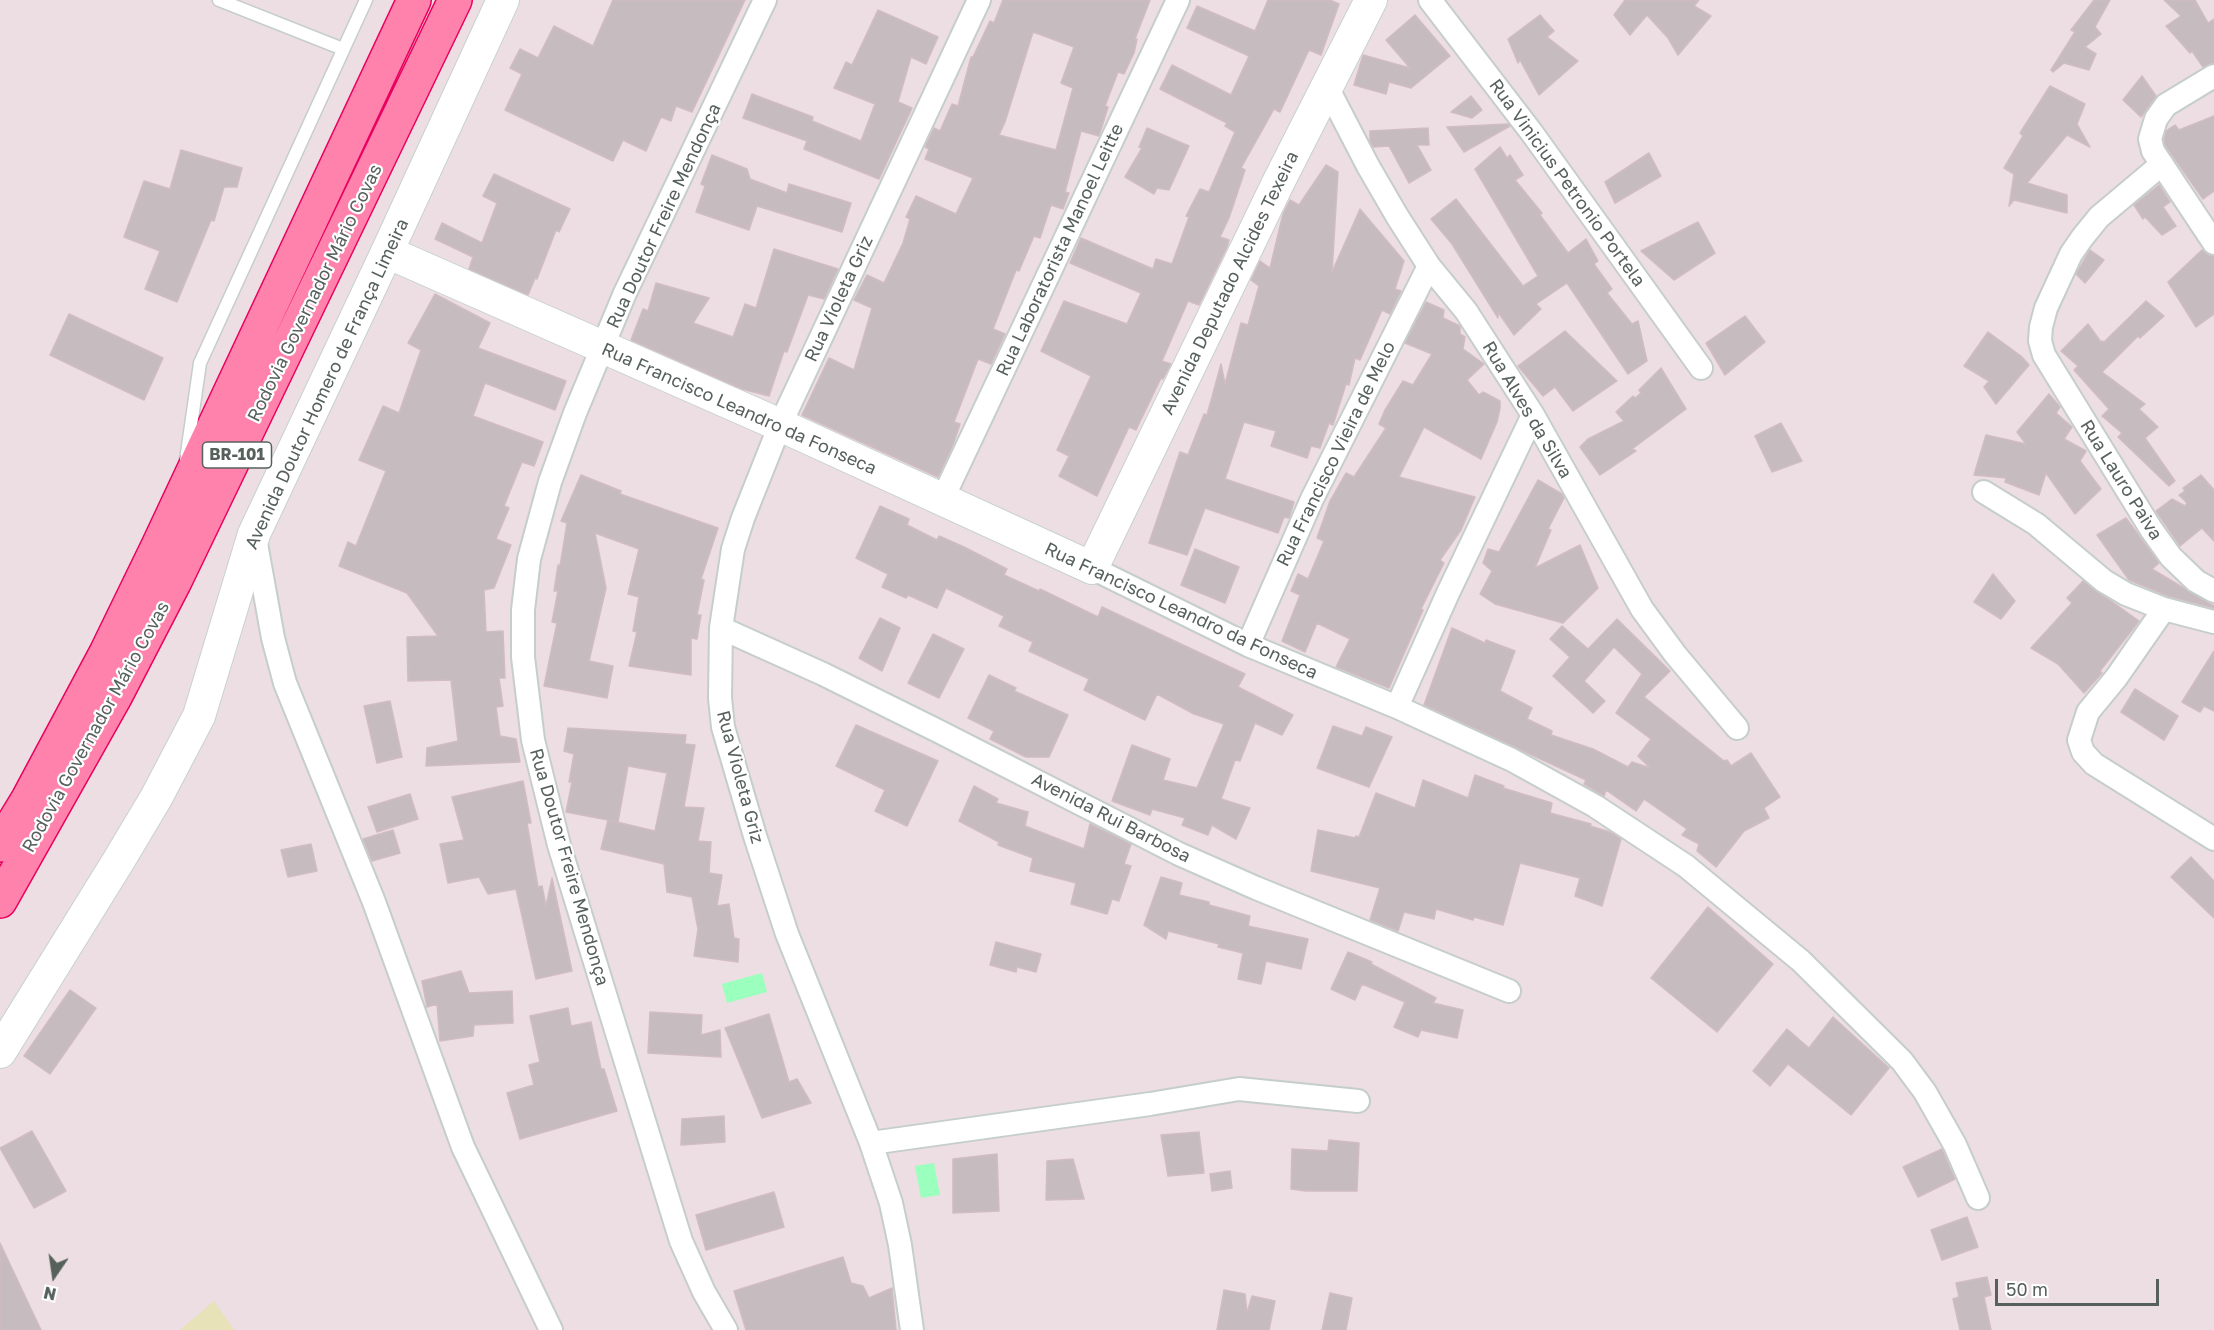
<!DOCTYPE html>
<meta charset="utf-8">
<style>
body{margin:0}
#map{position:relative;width:2214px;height:1330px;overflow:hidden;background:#ecdee2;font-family:"Golos Text",sans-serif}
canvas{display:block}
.north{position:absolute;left:24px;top:1246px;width:60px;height:60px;-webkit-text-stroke:4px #fff;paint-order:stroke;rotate:193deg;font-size:16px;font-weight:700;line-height:24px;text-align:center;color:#57615c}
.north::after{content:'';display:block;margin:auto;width:21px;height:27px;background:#57615c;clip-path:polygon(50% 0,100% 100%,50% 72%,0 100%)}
.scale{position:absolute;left:1995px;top:1279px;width:164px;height:27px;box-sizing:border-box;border:3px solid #57615c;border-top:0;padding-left:8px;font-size:18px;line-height:21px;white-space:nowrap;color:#57615c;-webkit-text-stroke:4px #fff;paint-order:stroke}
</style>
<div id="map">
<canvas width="2214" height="1330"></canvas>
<div class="north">N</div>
<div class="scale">50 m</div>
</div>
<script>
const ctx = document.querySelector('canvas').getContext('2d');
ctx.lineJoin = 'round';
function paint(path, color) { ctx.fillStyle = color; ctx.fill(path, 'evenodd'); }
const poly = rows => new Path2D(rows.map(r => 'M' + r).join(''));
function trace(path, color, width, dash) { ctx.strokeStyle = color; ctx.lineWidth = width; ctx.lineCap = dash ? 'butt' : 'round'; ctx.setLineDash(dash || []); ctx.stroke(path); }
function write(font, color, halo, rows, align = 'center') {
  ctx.font = font + ' "Golos Text",sans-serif'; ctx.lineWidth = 4.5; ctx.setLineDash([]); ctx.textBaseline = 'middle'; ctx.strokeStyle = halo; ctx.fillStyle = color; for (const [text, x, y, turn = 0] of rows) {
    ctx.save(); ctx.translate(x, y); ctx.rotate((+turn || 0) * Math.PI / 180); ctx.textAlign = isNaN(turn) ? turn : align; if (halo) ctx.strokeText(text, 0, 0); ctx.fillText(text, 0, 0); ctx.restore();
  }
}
paint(poly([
 [214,1301,234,1330,180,1330]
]), '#e7e2b7');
paint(poly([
 [762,973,767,992,727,1003,722,984],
 [934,1163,940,1195,921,1198,915,1166]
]), '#9bffbd');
const building = poly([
 [613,0,745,0,692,112,676,106,671,121,661,117,646,151,623,140,613,161,505,110,522,74,510,68,520,49,538,58,554,26,593,46,613,0],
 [1003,0,1150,0,1135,39,1137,39,1134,53,1124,74,1118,72,1105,106,1108,107,1099,136,1081,131,1065,192,1069,193,1063,209,1051,205,1040,238,1034,236,1019,271,1016,270,993,329,1005,334,991,364,978,359,954,422,960,424,953,445,938,477,802,415,829,358,854,370,872,308,854,300,867,275,884,283,903,243,910,219,906,217,916,196,956,214,973,178,925,159,929,149,925,147,934,128,940,131,952,104,958,106,971,57,973,57,990,21,994,23,1003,0],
 [1033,32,1074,47,1061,83,1073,88,1056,150,999,135,1005,122,1033,32],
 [1268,0,1330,0,1339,4,1321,55,1309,50,1280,112,1274,109,1241,168,1245,170,1229,218,1220,237,1229,240,1227,247,1199,305,1188,301,1162,361,1171,364,1163,379,1161,378,1136,430,1129,427,1097,496,1059,476,1069,456,1057,450,1091,376,1041,351,1064,301,1127,324,1141,293,1070,263,1081,238,1153,269,1156,259,1172,264,1189,217,1186,216,1200,189,1209,192,1235,132,1225,126,1227,123,1160,89,1172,65,1231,95,1249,56,1187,28,1197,6,1255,31,1268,0],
 [1625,0,1699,0,1694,6,1711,16,1678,55,1668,38,1647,15,1630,35,1614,15,1625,0],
 [2094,0,2110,0,2095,27,2101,34,2085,47,2096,54,2089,70,2064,63,2053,72,2051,70,2075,32,2071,30,2094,0],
 [2164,0,2195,0,2208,23,2214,19,2214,63,2203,67,2192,51,2190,53,2166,26,2181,16,2164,0],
 [878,10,938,37,926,64,911,57,898,102,912,108,879,179,804,149,807,141,743,118,752,94,813,117,812,121,861,141,875,104,834,88,846,62,852,65,878,10],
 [1415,15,1450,56,1411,88,1389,82,1386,94,1354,85,1363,55,1410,68,1386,40,1415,15],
 [1540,15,1554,31,1547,37,1578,61,1539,95,1520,60,1518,63,1508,39,1540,15],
 [2142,76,2156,96,2141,117,2123,100,2142,76],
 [2050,86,2085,104,2077,124,2090,147,2067,135,2027,183,2067,195,2067,213,2014,200,2009,206,2014,174,2004,168,2023,136,2020,133,2050,86],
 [1471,96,1482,110,1472,118,1451,112,1471,96],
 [2214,116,2214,191,2203,199,2165,145,2164,139,2166,131,2175,125,2179,130,2214,116],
 [1508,124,1510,126,1464,152,1447,127,1508,124],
 [1147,128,1189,146,1169,190,1157,188,1154,194,1125,177,1142,148,1139,147,1147,128],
 [1428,128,1429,145,1417,145,1431,170,1409,183,1389,146,1373,147,1370,141,1370,131,1428,128],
 [1500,147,1507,158,1510,155,1523,175,1515,180,1542,213,1540,215,1568,253,1586,239,1598,261,1594,264,1612,289,1607,293,1632,324,1638,321,1647,361,1628,374,1567,283,1536,304,1541,309,1514,335,1498,312,1498,318,1452,244,1431,219,1456,199,1523,286,1538,276,1475,169,1500,147],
 [181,150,242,168,237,187,224,187,214,221,211,220,177,302,145,289,160,251,124,237,144,181,170,189,181,150],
 [1649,153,1661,176,1615,203,1605,182,1649,153],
 [712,155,747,169,750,179,787,193,789,184,851,203,842,232,757,206,749,230,696,212,705,186,701,184,712,155],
 [1326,165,1338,172,1332,272,1360,209,1404,261,1395,289,1401,291,1390,314,1382,310,1360,360,1355,358,1349,385,1346,384,1333,425,1329,423,1320,448,1311,446,1307,458,1271,446,1276,431,1244,422,1225,479,1294,502,1289,518,1284,517,1278,533,1205,508,1187,555,1149,543,1180,452,1188,455,1204,414,1207,415,1221,364,1225,384,1241,323,1248,325,1259,286,1251,280,1260,261,1270,268,1283,214,1290,200,1299,205,1326,165],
 [494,174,570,209,559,232,556,230,537,279,535,278,528,295,469,269,473,257,435,239,442,223,482,243,497,203,483,196,494,174],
 [2159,185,2170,202,2163,207,2176,226,2162,235,2145,217,2143,219,2134,205,2159,185],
 [1698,222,1715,253,1674,280,1641,251,1698,222],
 [774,249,838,269,824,299,808,295,787,352,784,351,769,396,742,389,631,340,643,309,648,311,656,283,709,298,693,323,733,337,745,304,756,308,774,249],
 [2090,250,2104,260,2085,283,2076,274,2090,250],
 [2202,250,2208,255,2214,256,2214,314,2196,327,2168,282,2202,250],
 [435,294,490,323,478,348,566,381,555,410,485,383,473,416,543,442,534,466,522,462,504,506,509,508,496,539,511,545,494,588,484,590,486,632,503,631,505,678,499,678,503,706,496,707,500,736,516,739,520,762,426,766,427,748,458,741,451,680,408,681,407,637,438,636,407,593,339,566,348,542,356,546,386,471,359,460,383,406,399,413,421,350,408,343,435,294],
 [2146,301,2164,316,2140,338,2138,336,2102,372,2145,404,2139,409,2158,427,2145,438,2175,481,2169,486,2118,437,2122,433,2102,416,2109,409,2074,370,2078,366,2061,351,2088,324,2101,342,2102,341,2104,342,2146,301],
 [1426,302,1444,310,1443,318,1460,326,1460,334,1465,337,1463,349,1484,364,1467,380,1479,395,1483,392,1500,401,1500,408,1497,422,1481,459,1424,427,1399,477,1475,497,1461,530,1440,560,1444,563,1421,609,1423,610,1389,688,1336,667,1350,639,1317,623,1305,652,1282,641,1300,595,1291,591,1298,574,1308,579,1324,541,1317,538,1330,501,1346,473,1354,477,1386,428,1379,424,1385,410,1403,381,1413,385,1432,354,1405,343,1426,302],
 [69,314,163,358,144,400,50,355,69,314],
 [1745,316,1765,342,1725,375,1706,343,1745,316],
 [1565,331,1617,381,1573,411,1555,387,1543,396,1518,366,1565,331],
 [1988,332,2021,356,2029,365,1996,404,1984,387,1989,381,1964,366,1988,332],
 [1661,368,1686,409,1632,449,1636,451,1600,475,1580,447,1588,439,1624,421,1616,412,1633,396,1635,398,1641,393,1639,390,1661,368],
 [2049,394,2060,407,2056,413,2072,427,2064,439,2086,451,2080,461,2101,489,2075,514,2046,473,2039,495,2005,482,2006,478,1974,475,1986,435,2026,444,2017,432,2049,394],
 [1781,423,1802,461,1772,472,1755,436,1781,423],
 [581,475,621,491,620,494,718,528,701,579,704,580,697,615,701,615,697,639,691,638,691,675,629,666,637,632,633,631,639,597,628,594,639,549,595,533,606,588,589,661,613,666,607,698,544,686,557,623,552,622,558,591,554,591,558,565,560,566,567,523,561,521,581,475],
 [2201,475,2214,490,2214,541,2202,528,2180,546,2156,511,2172,499,2185,506,2187,503,2179,495,2185,491,2183,488,2201,475],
 [1538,480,1562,494,1564,498,1548,529,1551,530,1535,568,1580,545,1598,588,1563,623,1495,604,1480,594,1492,571,1483,563,1488,549,1499,552,1538,480],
 [880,506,909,519,907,525,937,540,939,536,964,547,1007,569,1004,575,1039,591,1040,589,1098,617,1102,607,1245,674,1238,687,1293,715,1282,735,1255,723,1240,761,1235,760,1221,799,1250,808,1236,839,1212,825,1208,835,1182,825,1185,818,1152,809,1150,815,1112,801,1132,745,1170,759,1163,780,1197,788,1224,724,1194,714,1157,694,1145,720,1084,690,1089,679,1029,651,1033,642,999,626,1004,616,946,588,937,608,908,595,906,598,882,587,888,574,856,558,880,506],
 [2126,518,2159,563,2152,569,2214,606,2214,608,2168,596,2129,580,2097,535,2126,518],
 [1195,549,1239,567,1225,603,1181,585,1195,549],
 [1993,574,2015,601,2001,619,1974,602,1993,574],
 [2083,581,2139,621,2100,671,2102,673,2084,693,2058,664,2031,648,2072,603,2067,598,2083,581],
 [880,618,900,628,882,671,859,658,880,618],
 [1617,619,1670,671,1644,697,1724,761,1727,760,1731,766,1751,753,1780,797,1764,808,1769,818,1744,831,1716,867,1697,851,1699,844,1682,835,1687,829,1644,799,1636,811,1606,790,1604,796,1584,784,1586,780,1424,705,1452,628,1485,643,1486,640,1515,651,1500,691,1532,708,1527,719,1552,731,1551,735,1593,749,1628,767,1632,762,1650,768,1638,756,1651,739,1616,713,1642,674,1614,647,1584,681,1605,701,1593,713,1553,676,1570,657,1550,639,1562,626,1588,649,1617,619],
 [933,634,964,649,939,698,908,683,933,634],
 [2214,651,2214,711,2204,706,2200,712,2182,702,2214,651],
 [989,675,1016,688,1014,691,1068,715,1049,757,1026,757,990,739,994,731,968,718,989,675],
 [2135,689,2178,716,2164,740,2121,712,2135,689],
 [390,701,402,757,377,763,364,706,390,701],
 [856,725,938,761,907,826,875,811,885,790,836,766,856,725],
 [1333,726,1362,736,1366,727,1392,737,1369,787,1317,768,1333,726],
 [568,728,686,735,685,744,695,745,684,807,704,808,698,841,711,842,709,873,722,875,717,906,729,904,734,938,739,939,738,962,694,956,698,929,692,897,667,892,664,864,601,849,608,820,566,812,572,782,569,782,574,754,564,751,568,728],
 [628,766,667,773,655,831,608,820,618,822,628,766],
 [1475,775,1504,786,1503,788,1552,803,1550,813,1591,824,1590,826,1610,832,1621,839,1602,906,1575,896,1580,878,1520,863,1503,925,1474,917,1473,920,1436,909,1434,919,1404,912,1398,931,1370,920,1380,888,1311,871,1318,830,1355,838,1356,836,1359,837,1376,793,1415,808,1423,780,1468,798,1475,775],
 [523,781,531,823,527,823,538,887,542,886,546,906,552,878,572,971,536,979,516,889,488,894,479,877,448,883,440,844,464,840,452,797,523,781],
 [974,786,998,799,996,803,1028,812,1025,826,1084,849,1090,824,1131,844,1124,864,1131,866,1119,901,1112,899,1107,914,1071,904,1076,883,1030,871,1033,858,998,845,999,842,959,821,974,786],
 [410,794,418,819,377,832,368,807,410,794],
 [393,830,400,853,372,861,363,839,393,830],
 [311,844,317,871,288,877,281,850,311,844],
 [2191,857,2214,881,2214,918,2171,877,2191,857],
 [1161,877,1182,883,1179,895,1209,902,1209,905,1250,916,1248,926,1308,939,1301,969,1266,961,1261,984,1238,979,1243,953,1218,947,1219,944,1168,931,1166,939,1144,925,1161,877],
 [1708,907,1773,964,1717,1032,1651,978,1708,907],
 [996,942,1041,954,1036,972,1017,967,1016,972,990,965,996,942],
 [1348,952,1372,962,1371,964,1436,998,1433,1003,1463,1010,1457,1038,1421,1030,1418,1037,1394,1027,1405,1002,1362,984,1355,1000,1331,989,1348,952],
 [461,971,469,993,512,991,513,1023,474,1025,473,1036,440,1041,437,1004,427,1007,422,981,461,971],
 [70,990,96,1008,50,1074,24,1056,70,990],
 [568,1008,571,1026,591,1022,601,1069,604,1069,617,1111,520,1139,507,1093,534,1085,529,1065,540,1062,530,1016,568,1008],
 [650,1012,702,1015,701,1035,720,1030,721,1057,648,1053,650,1012],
 [769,1014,789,1082,797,1079,811,1103,762,1118,725,1028,769,1014],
 [1833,1017,1889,1068,1851,1115,1788,1064,1770,1086,1753,1071,1787,1029,1809,1048,1833,1017],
 [724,1116,725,1142,681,1145,682,1119,724,1116],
 [32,1131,66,1191,34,1208,0,1148,32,1131],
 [1199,1132,1204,1173,1168,1176,1161,1135,1199,1132],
 [1329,1140,1359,1143,1357,1191,1306,1191,1291,1189,1292,1149,1328,1151,1329,1140],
 [1942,1149,1955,1179,1918,1197,1903,1167,1942,1149],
 [997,1154,999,1211,953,1213,953,1159,997,1154],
 [1073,1159,1084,1199,1046,1200,1047,1161,1073,1159],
 [1230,1171,1232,1188,1212,1191,1210,1174,1230,1171],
 [774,1192,784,1227,706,1250,696,1215,774,1192],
 [1967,1217,1978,1247,1942,1260,1931,1230,1967,1217],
 [0,1243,41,1330,0,1330,0,1243],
 [843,1257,851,1283,863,1286,869,1298,892,1288,896,1330,746,1330,734,1291,843,1257],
 [1987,1277,1991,1295,1984,1297,1991,1330,1960,1330,1953,1299,1959,1297,1956,1283,1987,1277],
 [1224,1290,1245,1294,1247,1313,1252,1296,1275,1301,1269,1330,1217,1330,1224,1290],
 [1330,1293,1352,1298,1346,1330,1322,1330,1330,1293]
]);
paint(building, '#c6bbbf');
trace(building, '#d1bcc4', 1.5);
const lane = poly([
 [219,0,343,49],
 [186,460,200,363,366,0]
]);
const street = poly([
 [1430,0,1532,133,1701,368],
 [2214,76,2166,105,2156,119,2150,139,2153,151,2214,243],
 [1326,85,1368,166,1397,216,1429,266,1466,311,1533,415,1642,609,1675,654,1737,728],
 [2162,164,2099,217,2082,238,2071,254,2046,308,2041,327,2040,341,2044,355,2151,529,2171,557,2196,581,2214,591],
 [1984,492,2036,524,2104,581,2126,594,2164,609,2214,622],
 [942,500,1178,0],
 [255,538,273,638,285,683,374,902,463,1147,551,1330],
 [1092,568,1248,645,1397,707,1512,760,1595,806,1686,866,1801,961,1902,1061,1925,1092,1955,1145,1978,1198],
 [2164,609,2116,678,2088,712,2079,740,2083,752,2094,764,2214,839],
 [721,628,823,674,938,731,1179,854,1256,888,1509,991],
 [1248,645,1312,499,1429,266],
 [1397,707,1448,593,1533,415],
 [871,1143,1150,1104,1239,1089,1358,1101],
 [726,1330,704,1292,681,1241,559,845,533,740,523,657,523,610,529,559,550,482,575,413,625,293,765,0],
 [912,1330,900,1245,891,1203,871,1143,787,934,755,836,723,727,720,698,721,628,733,549,743,518,780,425,979,0]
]);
const secondary = poly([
 [387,252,780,425,1092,568,1278,183,1371,0],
 [0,1052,119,860,156,798,199,716,254,534,387,252,503,0]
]);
const highway = poly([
 [0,845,28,799,106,653,158,546,414,0],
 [0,901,115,697,174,583,455,0]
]);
trace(lane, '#c5ceca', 15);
trace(street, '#c5ceca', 26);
trace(secondary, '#c7d2cd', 34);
trace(highway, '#ea005f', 36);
trace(lane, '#fff', 12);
trace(street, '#fff', 22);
trace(secondary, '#fff', 32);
trace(highway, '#ff82ad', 33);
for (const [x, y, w] of [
 [237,455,69]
]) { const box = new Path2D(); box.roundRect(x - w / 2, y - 13, w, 26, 4.5); ctx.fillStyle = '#fff'; ctx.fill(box); trace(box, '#57615c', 1.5); }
write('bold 16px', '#57615c', null, [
 ["BR-101",237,455]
]);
write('18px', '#57615c', '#fff', [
 ["Rua Vinicius Petronio Portela",1567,183,54],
 ["Rua Doutor Freire Mendonça",664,216,-65],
 ["Rua Laboratorista Manoel Leitte",1060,250,-65],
 ["Avenida Deputado Alcides Texeira",1230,283,-64],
 ["Rodovia Governador Mário Covas",315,293,-64],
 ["Rua Violeta Griz",839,299,-65],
 ["Avenida Doutor Homero de França Limeira",327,384,-65],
 ["Rua Francisco Leandro da Fonseca",739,409,24],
 ["Rua Alves da Silva",1527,410,59],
 ["Rua Francisco Vieira de Melo",1336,454,-64],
 ["Rua Lauro Paiva",2121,480,58],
 ["Rua Francisco Leandro da Fonseca",1181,611,25],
 ["Rodovia Governador Mário Covas",96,727,-61],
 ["Rua Violeta Griz",740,777,75],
 ["Avenida Rui Barbosa",1111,818,27],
 ["Rua Doutor Freire Mendonça",569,867,74]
]);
</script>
